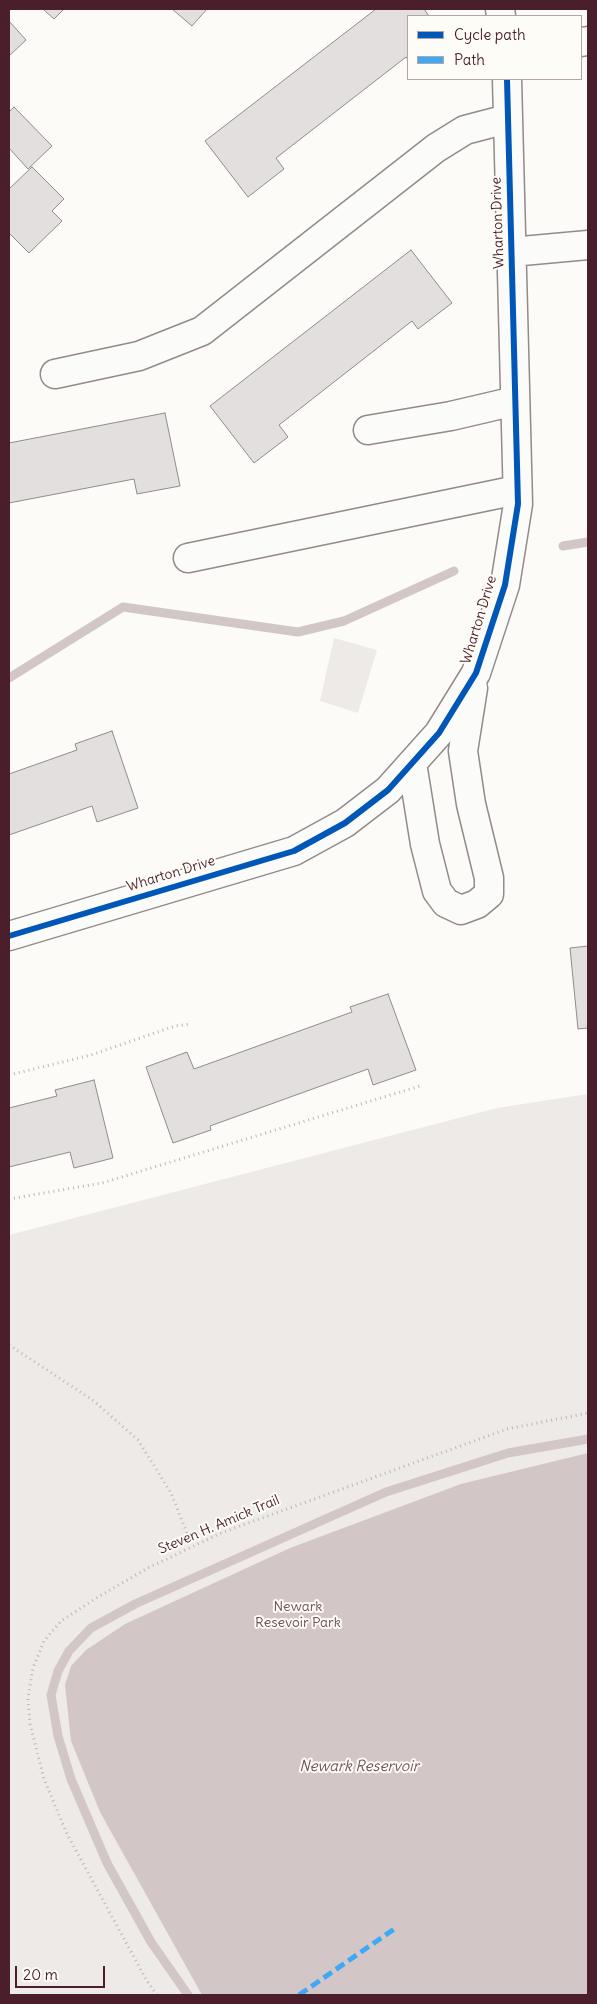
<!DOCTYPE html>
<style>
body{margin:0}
#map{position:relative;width:597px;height:2004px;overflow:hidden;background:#fcfbf8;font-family:Delius,sans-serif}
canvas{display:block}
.frame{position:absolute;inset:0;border:10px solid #4a1f2b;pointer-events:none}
.legend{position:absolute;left:407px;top:15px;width:175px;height:65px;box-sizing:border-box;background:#fdfcf7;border:1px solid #b5a4a5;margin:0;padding:6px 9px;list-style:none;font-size:15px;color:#4a1f2b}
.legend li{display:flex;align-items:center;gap:10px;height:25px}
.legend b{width:25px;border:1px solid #b5a4a5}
.scale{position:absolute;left:15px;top:1966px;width:90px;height:22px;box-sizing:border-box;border:2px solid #4a1f2b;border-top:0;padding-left:6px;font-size:15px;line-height:18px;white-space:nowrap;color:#4a1f2b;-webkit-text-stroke:4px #fdfcf7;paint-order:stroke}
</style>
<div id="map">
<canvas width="597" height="2004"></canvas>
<div class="frame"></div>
<ul class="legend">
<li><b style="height:6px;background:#0057b8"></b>Cycle path</li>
<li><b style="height:6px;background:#3fa9f5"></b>Path</li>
</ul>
<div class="scale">20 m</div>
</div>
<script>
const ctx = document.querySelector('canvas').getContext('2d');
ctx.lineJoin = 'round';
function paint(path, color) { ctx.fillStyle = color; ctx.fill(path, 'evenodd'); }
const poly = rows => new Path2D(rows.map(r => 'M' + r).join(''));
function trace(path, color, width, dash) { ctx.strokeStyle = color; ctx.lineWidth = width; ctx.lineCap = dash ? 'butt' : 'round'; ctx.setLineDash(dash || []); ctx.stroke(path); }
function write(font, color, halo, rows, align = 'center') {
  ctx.font = font + ' Delius,sans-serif'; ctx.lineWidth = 4; ctx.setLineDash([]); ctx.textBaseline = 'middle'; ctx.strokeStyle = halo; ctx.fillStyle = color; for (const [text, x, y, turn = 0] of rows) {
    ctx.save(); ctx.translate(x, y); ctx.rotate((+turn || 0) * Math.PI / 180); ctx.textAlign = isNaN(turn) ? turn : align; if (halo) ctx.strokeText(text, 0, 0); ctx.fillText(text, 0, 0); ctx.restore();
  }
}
paint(poly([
 [334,638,377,650,358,713,320,701],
 [588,1094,588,1995,9,1995,9,1235,497,1108]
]), '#eeeae8');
paint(poly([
 [588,1453,588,1995,202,1995,100,1812,71,1741,65,1685,71,1666,86,1650,125,1624,290,1548,461,1484]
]), '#d2c7c6');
trace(poly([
 [563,546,588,542],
 [9,678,123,607,298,632,344,621,454,571],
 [188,1995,151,1942,107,1863,71,1779,58,1736,51,1695,58,1671,69,1651,91,1628,135,1604,386,1492,508,1453,588,1439]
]), '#d2c7c6', 9);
const building = poly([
 [43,9,64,9,54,19,43,9],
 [172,9,207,9,192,26,172,9],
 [376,9,424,9,429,16,408,16,408,60,406,57,276,158,284,169,248,197,205,141,376,9],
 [9,21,26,40,9,56,9,21],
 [14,107,52,146,28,169,9,148,9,112,14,107],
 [32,167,64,199,52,211,62,221,29,253,9,233,9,189,32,167],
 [411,250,452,303,418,329,412,321,279,425,288,437,254,463,210,406,411,250],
 [165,413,180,486,137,494,134,479,9,503,9,443,165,413],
 [112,731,138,808,97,822,92,806,9,835,9,774,77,750,75,744,112,731],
 [588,946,588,1028,578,1029,570,948,588,946],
 [388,994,416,1070,373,1085,368,1069,210,1126,211,1130,173,1143,146,1067,187,1052,194,1069,352,1012,350,1007,388,994],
 [94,1080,113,1158,74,1168,70,1152,9,1167,9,1108,57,1096,55,1090,94,1080]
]);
paint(building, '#e2dfde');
trace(building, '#928a8b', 1);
const minor = poly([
 [500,9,501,16],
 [581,42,588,41],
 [511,252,588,245],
 [55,374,139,356,202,331,436,148,465,130,507,119],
 [368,430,451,416,515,401],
 [188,558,517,490],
 [412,763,425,844,437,891,446,903,461,910,477,904,489,894,489,878,471,804,463,751,473,688],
 [9,936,294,851,345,823,388,790,439,733,476,673,505,585,518,504,507,79]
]);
trace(minor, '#928a8b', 31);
trace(poly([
 [9,1075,91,1055,175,1026,191,1024],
 [9,1199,102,1183,420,1086],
 [9,1345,94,1401,138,1440,171,1493,192,1546],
 [157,1995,147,1981,67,1834,44,1779,30,1724,28,1698,33,1668,44,1641,61,1621,98,1597,148,1568,221,1533,507,1429,588,1413]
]), '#bbb6b6', 3, [1, 4]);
trace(minor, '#fbfbf9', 28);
trace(poly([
 [299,1995,397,1927]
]), '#3fa9f5', 5, [10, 5]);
trace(poly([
 [9,936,294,851,345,823,388,790,439,733,476,673,505,585,518,504,507,79]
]), '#0057b8', 6);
write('14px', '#4a1f2b', '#fdfcf7', [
 ["Wharton Drive",498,223,-92],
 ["Wharton Drive",479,620,-73],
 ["Wharton Drive",171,874,-17],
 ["Steven H. Amick Trail",219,1525,-23]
]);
write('14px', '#704e57', '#fdfcf7', [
 ["Newark",298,1607],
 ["Resevoir Park",298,1623]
]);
write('italic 15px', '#73525a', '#fdfcf7', [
 ["Newark Reservoir",359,1767]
]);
</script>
